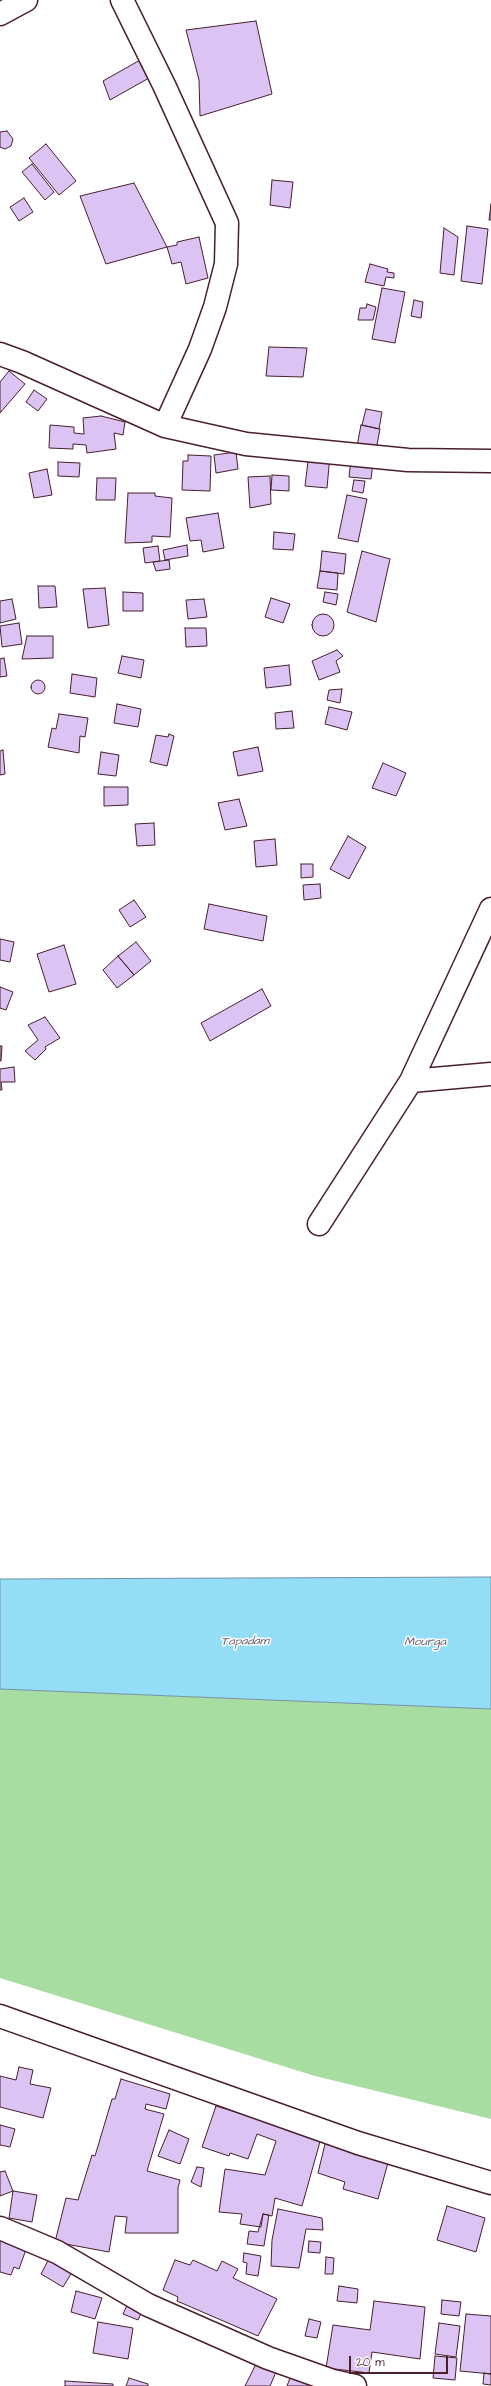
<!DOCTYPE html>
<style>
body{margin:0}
#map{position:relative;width:491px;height:2386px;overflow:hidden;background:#fff;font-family:"Architects Daughter",sans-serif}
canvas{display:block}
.scale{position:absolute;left:349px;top:2356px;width:99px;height:18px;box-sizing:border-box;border:2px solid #4a1f2b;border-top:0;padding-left:5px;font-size:12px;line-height:14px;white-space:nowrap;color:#4a1f2b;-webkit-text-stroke:3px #fff;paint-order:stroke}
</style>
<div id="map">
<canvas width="491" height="2386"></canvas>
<div class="scale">20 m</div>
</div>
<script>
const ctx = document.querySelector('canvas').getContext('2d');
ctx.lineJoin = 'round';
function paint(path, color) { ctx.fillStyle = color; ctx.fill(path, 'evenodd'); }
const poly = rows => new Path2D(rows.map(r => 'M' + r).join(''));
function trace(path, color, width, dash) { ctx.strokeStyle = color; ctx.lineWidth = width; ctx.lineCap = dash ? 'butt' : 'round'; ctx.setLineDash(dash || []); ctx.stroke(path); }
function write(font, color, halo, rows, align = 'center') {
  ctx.font = font + ' "Architects Daughter",sans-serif'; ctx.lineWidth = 3; ctx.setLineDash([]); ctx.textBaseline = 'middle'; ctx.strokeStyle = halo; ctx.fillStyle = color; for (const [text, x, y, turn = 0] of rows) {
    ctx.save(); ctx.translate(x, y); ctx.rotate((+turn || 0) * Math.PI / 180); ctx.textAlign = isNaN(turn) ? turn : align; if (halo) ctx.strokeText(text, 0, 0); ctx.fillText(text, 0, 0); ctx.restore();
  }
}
paint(poly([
 [0,1689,491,1709,491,2119,315,2076,0,1978]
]), '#a7dda0');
const water = poly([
 [491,1577,491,1709,0,1689,0,1579,491,1577]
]);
paint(water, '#94ddf6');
trace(water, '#7691a5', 1);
const building = poly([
 [256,21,272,94,200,116,199,80,186,30,256,21],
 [142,59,149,78,110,100,103,81,142,59],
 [7,131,13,139,11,146,5,149,0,147,0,132,7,131],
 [46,144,76,181,59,195,29,158,46,144],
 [32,164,54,192,45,200,22,172,32,164],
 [272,180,293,182,290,208,270,205,272,180],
 [134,183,167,247,106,264,80,196,134,183],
 [24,198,33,212,19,221,10,207,24,198],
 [491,204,491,220,489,220,491,204],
 [467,226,488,229,482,284,461,281,467,226],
 [444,228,458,237,454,275,440,273,444,228],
 [199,237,208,278,186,284,181,262,172,264,167,247,177,245,177,242,199,237],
 [370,264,388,269,387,272,394,273,394,278,386,277,384,286,365,282,370,264],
 [382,288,405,292,395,343,372,339,382,288],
 [414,300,423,302,421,318,411,316,414,300],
 [367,304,376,307,373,320,358,320,360,308,366,308,367,304],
 [269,347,307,348,303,377,266,376,269,347],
 [9,371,25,384,0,413,0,382,9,371],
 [34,390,47,399,38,411,26,402,34,390],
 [366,409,382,412,379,429,362,425,366,409],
 [101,416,125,422,123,435,114,433,116,449,87,453,86,445,73,444,73,449,49,448,50,425,74,427,74,433,84,434,83,418,101,416],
 [361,425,380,429,376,450,357,446,361,425],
 [236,452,238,469,216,473,214,455,236,452],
 [309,453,330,455,327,488,305,486,309,453],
 [188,455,211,456,210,491,182,490,183,461,188,461,188,455],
 [351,459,373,462,371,479,349,477,351,459],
 [58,462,80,463,79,477,58,476,58,462],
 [47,469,52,495,34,498,29,473,47,469],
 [272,475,289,476,289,491,271,490,272,475],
 [270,476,271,504,250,508,248,477,270,476],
 [97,478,116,478,115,500,96,500,97,478],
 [354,480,365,481,363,493,352,491,354,480],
 [128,493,155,493,155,496,172,498,170,537,152,536,152,542,125,543,128,493],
 [347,495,367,499,358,542,338,538,347,495],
 [218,513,224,548,203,552,201,540,190,541,186,518,218,513],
 [274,532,295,534,293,550,273,549,274,532],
 [187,545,188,556,165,560,163,550,187,545],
 [158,546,160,561,145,563,143,548,158,546],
 [322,551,346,554,344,574,320,571,322,551],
 [362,551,390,559,376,622,347,612,362,551],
 [169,560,170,569,156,571,153,562,169,560],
 [320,571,338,573,337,590,317,588,320,571],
 [38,586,55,586,57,607,39,608,38,586],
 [105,588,109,625,88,628,83,589,105,588],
 [123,592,143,593,143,611,123,611,123,592],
 [325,592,338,594,336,605,323,602,325,592],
 [271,598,290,604,283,623,265,617,271,598],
 [12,599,16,619,0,623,0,601,12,599],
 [204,599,207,617,188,619,186,600,204,599],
 '312 625a11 11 0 1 1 22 0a11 11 0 1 1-22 0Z',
 [19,623,22,644,2,647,0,626,19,623],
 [185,628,206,628,207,646,186,647,185,628],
 [27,636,53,636,53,658,22,659,27,636],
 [337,650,343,656,336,661,340,672,319,680,312,661,337,650],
 [122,656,144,660,141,678,118,673,122,656],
 [4,658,7,676,0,677,0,659,4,658],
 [289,665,291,685,266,688,264,668,289,665],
 [72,674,97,678,95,697,70,693,72,674],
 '31 687a7 7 0 1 1 14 0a7 7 0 1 1-14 0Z',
 [342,689,340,703,327,700,329,690,342,689],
 [117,704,141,709,138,727,114,723,117,704],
 [329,707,352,712,347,730,325,724,329,707],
 [292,711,294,728,276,729,275,713,292,711],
 [59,714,88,718,85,737,80,736,79,753,48,747,52,728,56,729,59,714],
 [169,734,174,736,167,766,150,762,156,735,168,737,169,734],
 [258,747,263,771,238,776,233,752,258,747],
 [3,750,5,774,0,775,0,751,3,750],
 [101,752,119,755,116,776,98,774,101,752],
 [383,763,406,773,396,796,372,788,383,763],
 [104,787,128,787,128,805,104,806,104,787],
 [239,799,247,826,225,830,218,803,239,799],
 [154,823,155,845,137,846,135,824,154,823],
 [348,836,366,847,349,879,330,869,348,836],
 [275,839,277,865,256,867,254,841,275,839],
 [301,864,313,864,313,877,301,878,301,864],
 [320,884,321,898,304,900,303,885,320,884],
 [134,900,146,917,130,927,119,910,134,900],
 [209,904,267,916,263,941,204,929,209,904],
 [0,939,14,942,10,962,0,960,0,939],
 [136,942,151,961,134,975,118,956,136,942],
 [64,945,76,984,49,992,37,954,64,945],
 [118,956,134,975,117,988,103,970,118,956],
 [0,987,13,992,6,1010,0,1008,0,987],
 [262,989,271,1006,210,1041,201,1023,262,989],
 [45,1017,60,1038,45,1047,46,1049,35,1060,25,1051,38,1040,28,1025,45,1017],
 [0,1046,2,1046,1,1061,0,1061,0,1046],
 [14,1067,15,1082,1,1082,2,1090,0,1090,0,1069,14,1067],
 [19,2067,33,2070,30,2084,51,2088,43,2118,0,2107,0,2076,16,2080,19,2067],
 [121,2079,170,2094,166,2109,146,2104,145,2109,164,2114,147,2171,180,2180,178,2188,178,2233,125,2233,127,2217,115,2216,109,2252,55,2242,66,2198,78,2200,92,2155,95,2156,112,2099,115,2099,121,2079],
 [216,2106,321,2138,302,2206,275,2198,272,2216,263,2214,261,2227,240,2224,242,2214,219,2212,225,2169,265,2175,276,2141,257,2134,248,2159,230,2153,229,2156,202,2147,216,2106],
 [0,2125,15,2129,10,2147,0,2145,0,2125],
 [169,2130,189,2139,180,2164,158,2156,169,2130],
 [326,2140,389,2159,378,2199,343,2189,345,2182,318,2173,326,2140],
 [197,2167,204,2168,201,2187,191,2182,197,2167],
 [5,2171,13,2191,0,2196,0,2172,5,2171],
 [13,2191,37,2195,32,2222,9,2218,13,2191],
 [447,2206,485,2218,476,2252,437,2240,447,2206],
 [278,2209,322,2218,323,2230,306,2229,299,2268,271,2266,272,2240,278,2209],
 [263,2214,269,2215,264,2246,247,2244,249,2231,258,2232,263,2214],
 [0,2234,29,2241,19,2269,14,2267,11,2275,0,2272,0,2234],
 [309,2241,321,2242,320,2253,308,2252,309,2241],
 [244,2253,261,2256,258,2276,246,2274,247,2263,243,2262,244,2253],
 [51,2255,74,2269,63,2287,41,2274,51,2255],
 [326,2257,334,2258,333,2274,325,2274,326,2257],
 [175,2260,190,2265,193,2260,217,2271,222,2261,238,2269,233,2278,277,2299,258,2336,177,2301,178,2297,163,2290,175,2260],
 [339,2286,358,2289,357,2303,337,2301,339,2286],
 [76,2291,102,2298,95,2319,71,2312,76,2291],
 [442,2300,461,2302,459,2316,441,2314,442,2300],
 [129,2301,144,2307,138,2320,123,2314,129,2301],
 [374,2301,425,2307,420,2359,372,2352,369,2373,326,2368,333,2325,370,2330,374,2301],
 [466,2314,491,2316,491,2374,460,2371,466,2314],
 [309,2319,321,2322,317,2338,305,2336,309,2319],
 [98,2322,133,2328,128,2359,93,2353,98,2322],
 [439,2323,460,2326,456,2357,435,2354,439,2323],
 [435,2356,457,2358,455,2380,433,2378,435,2356],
 [256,2364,276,2372,270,2386,245,2386,256,2364],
 [293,2370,337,2386,287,2386,293,2370],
 [484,2373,491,2374,491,2385,483,2384,484,2373],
 [129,2378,148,2384,148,2386,126,2386,129,2378],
 [65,2381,113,2384,113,2386,65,2386,65,2381]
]);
paint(building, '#dbc3f3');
trace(building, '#4a1f2b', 1);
const minor = poly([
 [122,0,164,85,227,223,226,264,215,307,200,349,165,426],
 [0,14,26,0],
 [0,354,22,362,165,426,246,444,408,460,491,461],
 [411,1081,491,1074],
 [319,1224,411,1081,491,909],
 [0,2016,358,2143,491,2183],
 [0,2228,57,2252,148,2305,268,2358,333,2381,355,2386]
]);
trace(minor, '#4a1f2b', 25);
trace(minor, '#fff', 22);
write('italic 12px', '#605868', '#fff', [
 ["Tapadam",245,1642,-1],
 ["Mourga",425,1642]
]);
</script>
